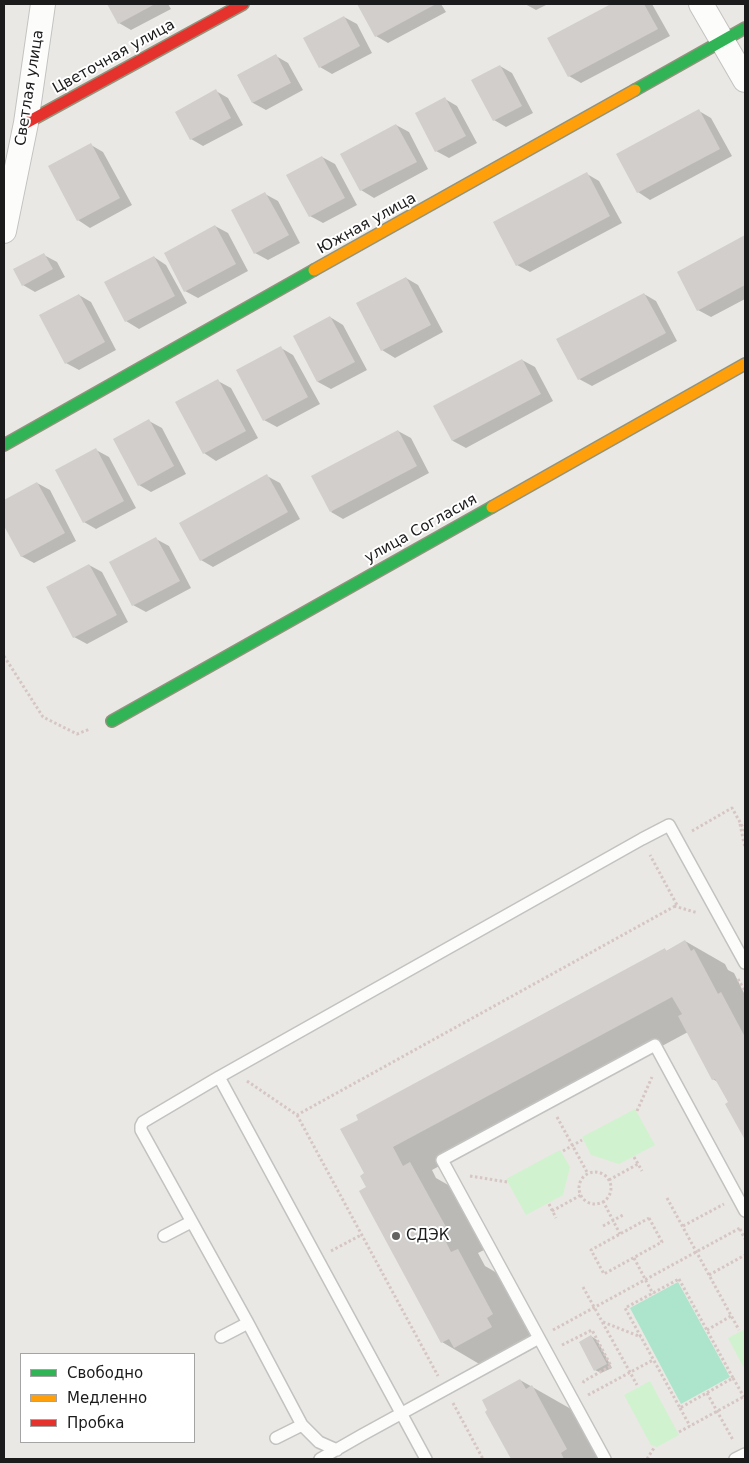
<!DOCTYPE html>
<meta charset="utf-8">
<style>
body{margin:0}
#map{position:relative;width:749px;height:1463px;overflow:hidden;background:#eae8e4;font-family:"DejaVu Sans",sans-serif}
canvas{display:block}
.frame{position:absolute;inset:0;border:5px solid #1b1b1b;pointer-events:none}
.legend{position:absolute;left:20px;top:1353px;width:175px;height:90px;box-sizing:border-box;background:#fff;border:1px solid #a4a4a4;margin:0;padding:6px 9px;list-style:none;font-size:15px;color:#1b1b1b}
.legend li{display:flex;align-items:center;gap:10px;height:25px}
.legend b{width:25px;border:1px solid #a4a4a4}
</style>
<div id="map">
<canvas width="749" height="1463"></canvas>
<div class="frame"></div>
<ul class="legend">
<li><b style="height:6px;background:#30b455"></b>Свободно</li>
<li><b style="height:6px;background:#ff9f0a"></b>Медленно</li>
<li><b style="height:6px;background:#e5322d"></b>Пробка</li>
</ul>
</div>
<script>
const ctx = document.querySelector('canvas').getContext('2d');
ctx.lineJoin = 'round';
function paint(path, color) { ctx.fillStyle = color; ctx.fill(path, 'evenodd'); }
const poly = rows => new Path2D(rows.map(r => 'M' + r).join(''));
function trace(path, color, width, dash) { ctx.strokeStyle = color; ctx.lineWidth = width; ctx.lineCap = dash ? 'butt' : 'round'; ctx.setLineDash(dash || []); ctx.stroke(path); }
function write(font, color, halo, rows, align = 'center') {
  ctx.font = font + ' "DejaVu Sans",sans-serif'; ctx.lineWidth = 4; ctx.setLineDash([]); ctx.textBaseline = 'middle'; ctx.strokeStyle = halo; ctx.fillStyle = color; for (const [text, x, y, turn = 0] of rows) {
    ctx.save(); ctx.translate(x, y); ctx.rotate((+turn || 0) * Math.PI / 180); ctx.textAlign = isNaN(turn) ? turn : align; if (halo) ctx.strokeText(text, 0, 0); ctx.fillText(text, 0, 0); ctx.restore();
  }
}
paint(poly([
 [635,1109,655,1145,619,1164,591,1155,582,1137],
 [560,1150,570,1167,563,1195,526,1215,506,1179],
 [745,1329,745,1370,728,1338],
 [650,1381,679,1435,657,1447,651,1445,624,1395]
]), '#d0f2cf');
paint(poly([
 [678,1282,730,1377,681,1404,630,1308]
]), '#ace4cc');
paint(poly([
 [108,4,168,4,171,9,131,30,119,23],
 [359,4,441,4,446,12,388,43,376,36],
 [525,4,548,4,536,10],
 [614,4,652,4,670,36,581,83,569,76,549,38],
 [344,17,357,24,372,53,332,74,320,67],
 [276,56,288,63,303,90,266,110,253,103,239,75],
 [500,66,512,73,533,113,506,127,494,120],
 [216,91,228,98,243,125,203,146,191,139],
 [445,99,457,106,477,143,449,158,436,151],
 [699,111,711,118,732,156,650,200,638,192],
 [396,125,409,132,428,169,374,198,361,190],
 [91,145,103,152,132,205,90,228,78,220],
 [322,157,335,164,357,205,323,223,310,216],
 [587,174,599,181,622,223,530,272,517,265],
 [265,194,278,201,300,243,268,260,255,253],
 [215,226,228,233,248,271,198,298,185,291],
 [745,237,745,299,711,317,698,310,678,272],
 [44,255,57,262,65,277,35,292,23,285],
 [154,257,166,265,187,303,139,329,126,321,106,283],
 [406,278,418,285,443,332,395,358,382,350,357,304],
 [644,294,656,301,677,341,592,386,579,379],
 [79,295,91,302,116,350,79,370,66,363],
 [330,317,343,325,367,370,331,389,318,382,294,337],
 [281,348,293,355,320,404,277,427,264,420],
 [522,360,535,367,553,401,466,448,453,441,435,407],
 [218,381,231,388,258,438,216,461,204,453],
 [149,421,162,428,186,474,151,492,139,485],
 [398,431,411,438,429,473,343,519,331,512],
 [96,450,109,457,136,508,96,529,84,522],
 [267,476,280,483,300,519,213,567,201,560],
 [37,483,50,490,76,541,34,563,21,556,4,523,4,501],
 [156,539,169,546,191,588,146,612,133,605],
 [89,565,102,572,128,622,87,644,74,637],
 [685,941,725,964,728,970,734,973,745,995,745,1138,727,1104,729,1103,719,1083,713,1079,688,1032,432,1170,436,1178,450,1186,484,1250,478,1253,485,1266,497,1273,531,1337,525,1340,531,1350,494,1370,483,1364,481,1365,442,1342,368,1188,365,1174,342,1130,665,950,667,951],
 [591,1336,597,1340,612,1368,601,1373,595,1370],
 [520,1380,571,1409,599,1459,512,1459,486,1412]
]), '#0003');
paint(poly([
 [107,4,155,4,118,24],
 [357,4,436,4,375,37],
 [611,4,644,4,658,29,568,77,547,38],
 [344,16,360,46,319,68,303,38],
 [276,54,291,83,252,103,237,75],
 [500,65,522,106,493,121,471,80],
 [216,89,231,118,190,140,175,112],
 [445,97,466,136,435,152,415,113],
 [699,109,720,149,637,193,616,154],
 [396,124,417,162,360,191,340,154],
 [91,143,120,198,77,221,48,166],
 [322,156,345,198,309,217,286,175],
 [587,172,610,216,516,266,493,222],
 [265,192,289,235,254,254,231,210],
 [215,225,236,264,184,292,164,253],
 [745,235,745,285,697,311,677,272],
 [44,253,53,269,22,286,13,269],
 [154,256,175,296,125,322,104,282],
 [406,277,431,325,381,351,356,303],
 [644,293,666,333,578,380,556,339],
 [79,294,105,342,65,364,39,315],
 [330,316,355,362,317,382,293,336],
 [281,346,308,397,263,421,236,370],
 [522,359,541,394,452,441,433,406],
 [218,379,246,431,203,454,175,402],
 [149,419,174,466,138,486,113,439],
 [398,430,417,466,330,512,311,476],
 [96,448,124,501,83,523,55,470],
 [267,474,288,512,200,561,179,523],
 [37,482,65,533,21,557,4,526,4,500],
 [156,537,180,581,132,606,109,562],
 [89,564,117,615,73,638,46,587],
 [685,940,691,951,694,949,718,994,721,992,745,1037,745,1140,725,1104,728,1102,715,1079,712,1080,678,1016,682,1014,672,997,393,1147,403,1166,410,1162,446,1227,440,1230,451,1252,458,1249,493,1314,487,1318,492,1327,454,1348,449,1339,441,1343,359,1191,366,1187,360,1176,364,1173,340,1129,358,1120,356,1115,665,948,666,951],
 [591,1335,607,1364,594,1371,579,1342],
 [520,1379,526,1389,532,1385,567,1449,561,1453,564,1459,511,1459,485,1412,487,1410,482,1400]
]), '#d1cecb');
const lane = poly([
 [219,1077,642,839,669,825,745,963],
 [164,1236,191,1222],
 [221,1337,248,1323],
 [539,1338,442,1160,655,1045,745,1211],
 [302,1425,319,1442,337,1450],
 [276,1438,302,1425,248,1323,141,1130,141,1126,143,1122,219,1077,426,1459],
 [320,1459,362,1435,539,1338,605,1459],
 [735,1459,745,1454]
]);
const street = poly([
 [701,4,745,80],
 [4,231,26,123,43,4]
]);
const fast = poly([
 [635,90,745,28],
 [4,445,314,270],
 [112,721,492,507]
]);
const slow = poly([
 [314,270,635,90],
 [492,507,745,364]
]);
const jam = poly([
 [26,123,243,4]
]);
trace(lane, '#c2c2c0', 14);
trace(street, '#c2c2c0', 26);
trace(fast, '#92937c', 14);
trace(slow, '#92937c', 14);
trace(jam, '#92937c', 14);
trace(poly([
 [4,656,43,717,77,734,90,729],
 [740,824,745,848],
 [692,831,732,808,745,831],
 [674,906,698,913],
 [738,979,745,991],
 [247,1081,297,1115,677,905,650,855],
 [637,1111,652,1077],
 [297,1115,438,1376],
 [557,1117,588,1174],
 [563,1151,582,1140],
 [634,1157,642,1171],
 '579 1188a16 16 0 1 1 32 0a16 16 0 1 1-32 0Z',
 [470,1176,507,1182],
 [609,1180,638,1164],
 [667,1198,739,1330],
 [603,1201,620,1234],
 [549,1204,556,1218],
 [552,1211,581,1195],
 [649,1218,662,1242,604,1274,591,1250,649,1218],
 [603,1226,623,1215],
 [683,1226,724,1204],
 [740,1229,745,1239],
 [331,1251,361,1235],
 [634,1258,653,1294],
 [709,1275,745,1255],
 [679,1279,733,1378,680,1408,625,1308,679,1279],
 [583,1287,637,1385],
 [603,1322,641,1337],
 [553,1330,740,1228],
 [707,1330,731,1316],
 [562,1345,592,1330,611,1366,584,1381,583,1383],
 [733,1378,744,1397],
 [707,1393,733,1440],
 [588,1395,653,1360],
 [453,1403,483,1459],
 [680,1408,690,1426],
 [679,1432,745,1396],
 [647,1459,654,1448]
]), '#d6c6c3', 3, [2.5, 2.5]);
trace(lane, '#fcfcfb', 11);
trace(street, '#fcfcfb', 24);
trace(fast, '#30b455', 11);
trace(slow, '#ff9f0a', 11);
trace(jam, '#e5322d', 11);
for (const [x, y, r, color] of [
 [396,1236,5,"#636361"]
]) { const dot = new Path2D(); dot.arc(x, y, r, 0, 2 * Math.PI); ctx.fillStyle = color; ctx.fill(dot); trace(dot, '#fff', 2); }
write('15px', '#1b1b1b', '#fff', [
 ["Цветочная улица",114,57,-29],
 ["Светлая улица",30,88,-81],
 ["Южная улица",367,224,-29],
 ["улица Согласия",421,529,-29]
]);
write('15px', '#1b1b1b', '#fff', [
 ["СДЭК",406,1236]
], 'left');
</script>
